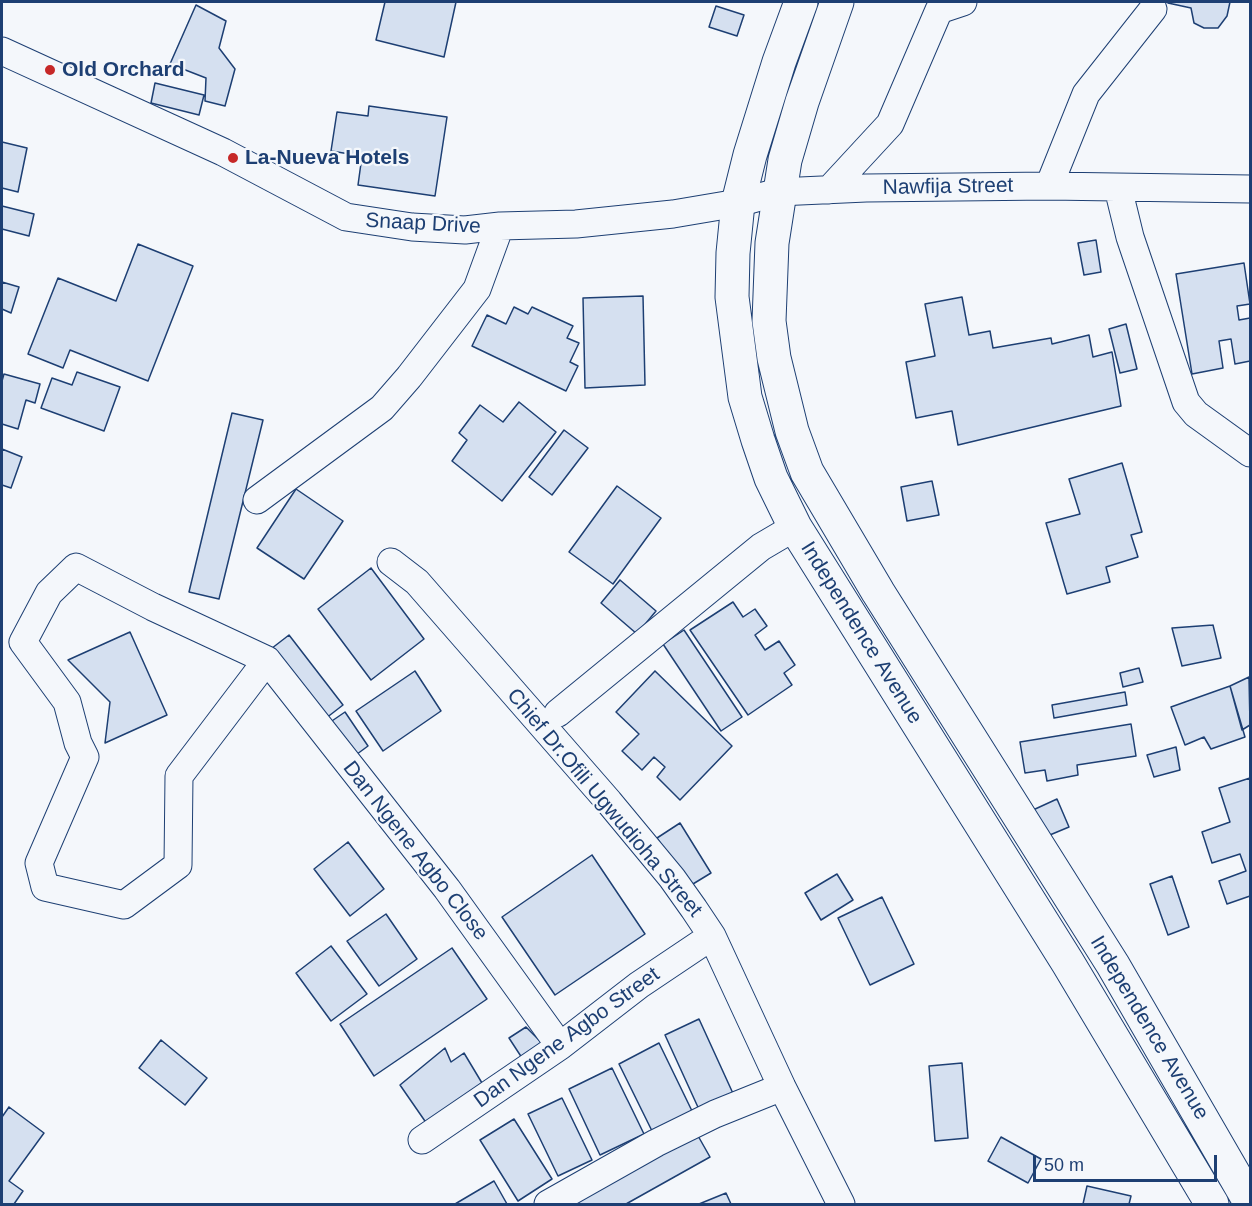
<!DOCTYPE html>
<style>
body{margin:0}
#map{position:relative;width:1252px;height:1206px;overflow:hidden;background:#f4f7fb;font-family:Helvetica,sans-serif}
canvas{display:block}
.frame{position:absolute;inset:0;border:3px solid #1d3f73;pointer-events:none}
.scale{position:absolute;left:1033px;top:1155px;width:184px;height:27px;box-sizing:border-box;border:3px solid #1d3f73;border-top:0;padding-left:8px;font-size:18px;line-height:21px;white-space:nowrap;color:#1d3f73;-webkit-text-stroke:4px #f4f7fb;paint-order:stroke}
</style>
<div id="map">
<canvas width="1252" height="1206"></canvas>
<div class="frame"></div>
<div class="scale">50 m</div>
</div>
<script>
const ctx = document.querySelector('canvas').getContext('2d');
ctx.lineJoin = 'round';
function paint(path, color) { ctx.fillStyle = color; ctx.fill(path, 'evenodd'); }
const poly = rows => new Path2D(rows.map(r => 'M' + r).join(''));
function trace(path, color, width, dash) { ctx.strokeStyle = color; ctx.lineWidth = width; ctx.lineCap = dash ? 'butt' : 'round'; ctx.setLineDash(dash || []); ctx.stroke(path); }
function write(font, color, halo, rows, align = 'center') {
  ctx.font = font + ' Helvetica,sans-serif'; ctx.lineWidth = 4.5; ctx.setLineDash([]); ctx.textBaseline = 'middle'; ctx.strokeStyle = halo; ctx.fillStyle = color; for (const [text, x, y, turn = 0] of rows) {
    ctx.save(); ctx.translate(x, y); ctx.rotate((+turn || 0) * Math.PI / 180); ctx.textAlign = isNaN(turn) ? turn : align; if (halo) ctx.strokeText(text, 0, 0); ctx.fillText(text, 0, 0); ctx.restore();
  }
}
const building = poly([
 [385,2,456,2,444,57,376,40,385,2],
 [1167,2,1248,2,1230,2,1227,16,1218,28,1204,28,1194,23,1191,8,1168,3,1167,2],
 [196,5,226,21,219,48,235,69,225,106,205,101,206,78,170,64,196,5],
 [716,6,744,15,737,36,709,27,716,6],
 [155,83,204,95,199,115,151,103,155,83],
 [369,106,447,117,435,196,358,185,362,156,331,151,337,112,368,116,369,106],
 [2,142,27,148,18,192,2,188,2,142],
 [2,206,34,214,29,236,2,229,2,206],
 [1096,240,1101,272,1084,275,1078,243,1096,240],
 [138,244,193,266,148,381,70,350,63,368,28,354,58,278,116,301,138,244],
 [1244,263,1250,304,1237,306,1239,320,1250,318,1250,361,1235,364,1231,339,1219,341,1223,368,1192,374,1176,274,1244,263],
 [2,282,19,287,11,313,2,309,2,282],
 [643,296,645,385,585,388,583,298,643,296],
 [962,297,969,335,990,331,993,348,1051,338,1052,344,1089,335,1093,357,1112,352,1121,406,958,445,952,411,916,418,906,362,935,356,925,304,962,297],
 [514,307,528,314,532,307,573,326,567,338,579,343,570,362,578,366,566,391,472,346,487,315,506,324,514,307],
 [1126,324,1137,369,1120,373,1109,329,1126,324],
 [77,372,120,387,104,431,41,408,52,378,72,385,77,372],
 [4,374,40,384,35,403,26,400,18,429,2,424,2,381,4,374],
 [519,402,556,432,502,501,452,461,467,440,459,433,480,405,503,422,519,402],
 [232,413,263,420,219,599,189,592,232,413],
 [564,430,588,448,552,495,529,477,564,430],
 [2,449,22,457,11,488,2,485,2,449],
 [1122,463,1142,532,1131,535,1138,557,1106,567,1110,582,1067,594,1046,523,1080,514,1069,479,1122,463],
 [932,481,939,515,907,521,901,487,932,481],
 [617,486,661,518,613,584,569,552,617,486],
 [296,489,343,521,304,579,257,548,296,489],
 [371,568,424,639,371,680,318,609,371,568],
 [620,580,656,611,637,634,601,603,620,580],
 [733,602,743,617,755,609,767,626,755,635,765,650,779,641,795,665,784,673,792,685,748,715,690,630,733,602],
 [1213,625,1221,658,1182,666,1172,628,1213,625],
 [684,630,742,717,721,731,663,644,684,630],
 [130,632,167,715,105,743,110,702,68,660,130,632],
 [289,635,343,705,321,722,267,652,289,635],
 [1139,668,1143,682,1123,687,1120,673,1139,668],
 [415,671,441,711,383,751,356,711,415,671],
 [655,671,732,746,680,800,657,777,665,767,654,757,642,770,622,751,639,734,616,712,655,671],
 [1249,677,1250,725,1242,730,1230,686,1249,677],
 [1230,686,1245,737,1211,749,1204,737,1185,745,1171,707,1230,686],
 [1125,692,1127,705,1054,718,1052,705,1125,692],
 [345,712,368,746,349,760,326,725,345,712],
 [1131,724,1136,756,1077,765,1078,775,1047,781,1045,770,1025,773,1020,742,1131,724],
 [1176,747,1180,770,1154,777,1147,755,1176,747],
 [1250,778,1250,896,1227,904,1219,881,1246,871,1240,854,1212,863,1202,832,1230,822,1219,788,1250,778],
 [1057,799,1069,827,1045,837,1033,810,1057,799],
 [680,823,711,873,688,887,657,838,680,823],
 [348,842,384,889,350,916,314,869,348,842],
 [592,855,645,934,555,995,502,917,592,855],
 [837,874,853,900,821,920,805,893,837,874],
 [1172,876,1189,927,1168,935,1150,884,1172,876],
 [882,897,914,964,870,985,838,918,882,897],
 [386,914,417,959,379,986,347,941,386,914],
 [331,946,367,994,331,1021,296,973,331,946],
 [452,948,487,999,374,1076,340,1024,452,948],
 [699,1019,736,1100,702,1116,665,1035,699,1019],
 [526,1027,543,1044,524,1061,509,1038,526,1027],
 [161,1040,207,1078,185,1105,139,1068,161,1040],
 [659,1043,693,1113,653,1133,619,1064,659,1043],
 [445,1048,451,1062,464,1053,482,1083,427,1124,400,1085,445,1048],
 [962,1063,968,1138,935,1141,929,1066,962,1063],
 [612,1068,644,1134,600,1155,569,1089,612,1068],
 [562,1098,592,1160,558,1176,528,1114,562,1098],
 [9,1107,44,1133,9,1181,23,1191,14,1204,2,1204,2,1117,9,1107],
 [514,1119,552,1179,518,1201,480,1140,514,1119],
 [693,1127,710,1157,626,1204,555,1204,693,1127],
 [1001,1137,1041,1159,1028,1183,988,1161,1001,1137],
 [494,1181,507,1204,455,1204,494,1181],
 [1087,1186,1131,1196,1129,1204,1083,1204,1087,1186],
 [726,1193,731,1204,699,1204,726,1193]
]);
paint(building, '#d5e0f0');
trace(building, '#1d3f73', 1.5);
const minor = poly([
 [2,51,223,152,346,217,412,227,465,230,500,226,576,224,673,214,738,203,778,192,866,188,1049,186,1250,189],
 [1049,186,1086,94,1153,9],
 [1118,188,1130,237,1186,402,1196,414,1250,453],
 [829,190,890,124,939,10,963,2],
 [257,500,382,408,409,377,477,289,500,226],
 [391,562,417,582,609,802,672,878,694,909,712,936,782,1087,841,1204],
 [267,660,179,776,178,865,124,905,45,887,39,863,85,757,78,743,67,702,23,642,49,593,76,567,153,607,267,660,447,889,560,1046],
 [558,713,761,547,795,527],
 [422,1140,560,1046,639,985,712,936],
 [548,1204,656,1143,715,1114,782,1087]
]);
const major = poly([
 [801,2,779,62,750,155,738,203,733,253,732,297,745,397,758,440,771,478,795,527,1068,963,1212,1204],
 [837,2,802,102,785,160,772,243,769,321,774,358,792,431,807,472,878,592,1113,965,1250,1202]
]);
trace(minor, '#1d3f73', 29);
trace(major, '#1d3f73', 35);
trace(minor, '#f4f7fb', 27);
trace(major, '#f4f7fb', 33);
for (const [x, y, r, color] of [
 [50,70,6,"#c62828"],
 [233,158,6,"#c62828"]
]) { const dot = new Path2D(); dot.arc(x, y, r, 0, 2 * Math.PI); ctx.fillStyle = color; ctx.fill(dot); trace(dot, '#f4f7fb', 2); }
write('bold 21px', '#1d3f73', '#f4f7fb', [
 ["Old Orchard",62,70],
 ["La-Nueva Hotels",245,158]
], 'left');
write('21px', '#1d3f73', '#f4f7fb', [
 ["Nawfija Street",948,187,-1],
 ["Snaap Drive",423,224,3],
 ["Independence Avenue",861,633,58],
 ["Chief Dr.Ofili Ugwudioha Street",604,803,50],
 ["Dan Ngene Agbo Close",415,851,52],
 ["Independence Avenue",1149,1028,59],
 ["Dan Ngene Agbo Street",567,1038,-36]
]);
</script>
